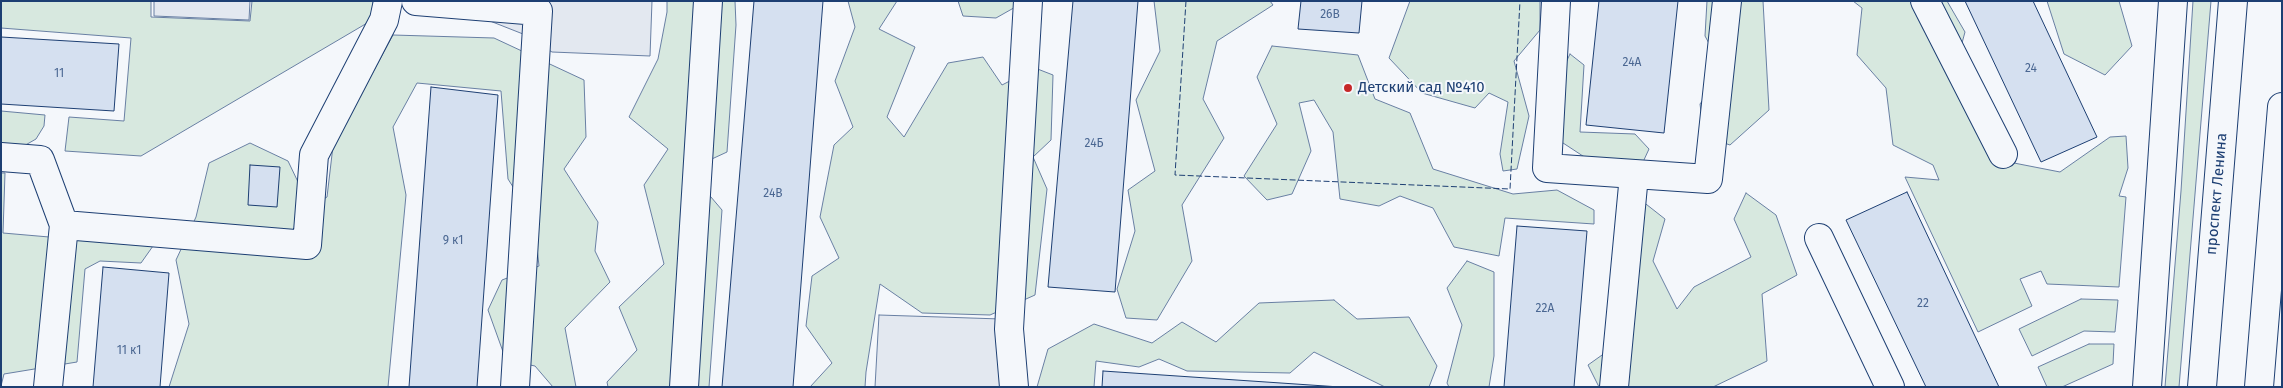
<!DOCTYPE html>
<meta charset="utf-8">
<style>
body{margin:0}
#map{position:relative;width:2283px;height:388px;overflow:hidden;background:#f4f7fb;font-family:"Fira Sans",sans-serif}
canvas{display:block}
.frame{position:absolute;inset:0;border:2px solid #1d3f73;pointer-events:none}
</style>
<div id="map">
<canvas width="2283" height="388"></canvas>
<div class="frame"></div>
</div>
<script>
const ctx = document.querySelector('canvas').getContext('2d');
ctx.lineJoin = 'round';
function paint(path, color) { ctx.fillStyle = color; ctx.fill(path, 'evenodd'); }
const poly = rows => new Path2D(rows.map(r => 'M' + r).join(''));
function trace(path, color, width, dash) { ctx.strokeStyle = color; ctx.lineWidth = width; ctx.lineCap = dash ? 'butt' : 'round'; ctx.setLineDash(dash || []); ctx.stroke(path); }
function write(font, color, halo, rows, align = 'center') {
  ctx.font = font + ' "Fira Sans",sans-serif'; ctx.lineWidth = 4; ctx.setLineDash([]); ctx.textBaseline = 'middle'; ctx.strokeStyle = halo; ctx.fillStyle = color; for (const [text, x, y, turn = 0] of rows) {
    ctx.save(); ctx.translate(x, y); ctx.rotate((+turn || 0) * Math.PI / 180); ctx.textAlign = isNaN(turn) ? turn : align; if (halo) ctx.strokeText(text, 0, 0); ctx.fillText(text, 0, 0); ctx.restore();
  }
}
const green = poly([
 [1,1,151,1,151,17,250,21,252,1,373,1,374,11,374,19,141,156,65,151,69,117,124,121,131,38,1,28,1,1],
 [667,1,735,1,736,25,727,152,688,170,722,210,709,387,608,387,607,382,637,350,619,307,664,264,644,185,668,149,629,117,658,59,667,12,667,1],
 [848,1,897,1,879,29,915,47,887,117,904,137,948,63,983,57,1002,85,1035,68,1053,75,1051,140,1033,157,1047,189,1035,295,990,315,922,313,880,284,866,372,865,387,810,387,832,363,806,326,812,276,839,258,820,217,834,145,853,127,835,81,855,27,848,1],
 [958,1,1026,1,996,18,963,16,958,1],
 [1154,1,1270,1,1273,5,1217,41,1203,99,1224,138,1182,205,1192,261,1157,320,1126,318,1117,289,1135,231,1128,190,1155,171,1136,100,1160,51,1154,1],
 [1410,1,1540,1,1540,30,1514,61,1529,116,1517,169,1503,171,1500,154,1508,102,1489,93,1475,108,1422,93,1389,58,1410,1],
 [1707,1,1763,1,1769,110,1730,145,1704,136,1700,104,1724,71,1705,36,1707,1],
 [1853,1,1947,1,1965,32,1956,65,1979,79,2014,163,2060,172,2110,137,2126,136,2128,168,2119,196,2126,197,2119,287,2047,284,2041,271,2020,279,2032,306,1978,332,1905,177,1939,180,1933,165,1893,145,1886,88,1857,55,1862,8,1853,1],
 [2047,1,2119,1,2132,46,2105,75,2064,54,2047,1],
 [2193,1,2211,1,2179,387,2165,387,2181,191,2193,1],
 [393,35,494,38,584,80,586,137,564,169,598,222,595,251,610,282,565,328,576,387,553,387,535,366,506,360,488,310,502,280,539,266,534,220,508,179,501,91,417,83,393,127,406,195,388,387,169,387,189,324,176,260,196,217,209,163,250,143,288,161,310,207,327,197,333,146,393,35],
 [1272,46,1358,55,1375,99,1410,113,1433,169,1513,194,1557,190,1594,210,1594,224,1505,218,1499,256,1454,247,1433,208,1400,196,1379,206,1340,199,1333,132,1314,100,1299,103,1311,151,1292,194,1267,200,1244,176,1277,124,1257,77,1272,46],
 [1570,54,1584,65,1580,132,1635,134,1649,149,1643,162,1589,160,1560,141,1559,77,1570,54],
 [1,111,45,115,44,126,36,139,22,147,1,145,1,111],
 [1,173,5,173,3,233,153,246,141,263,100,261,85,269,77,362,4,374,1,386,1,173],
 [1746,193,1776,215,1797,275,1762,294,1767,361,1713,387,1599,387,1588,365,1633,333,1619,284,1637,197,1665,219,1653,261,1677,309,1694,287,1751,257,1734,219,1746,193],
 [1467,261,1494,272,1494,356,1489,387,1449,387,1447,383,1462,325,1447,288,1467,261],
 [2081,299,2118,300,2115,332,2084,331,2032,356,2019,329,2081,299],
 [1334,300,1357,319,1409,317,1437,366,1429,387,1385,387,1314,352,1290,373,1187,371,1159,359,1139,367,1096,361,1094,387,1037,387,1048,349,1094,324,1152,343,1182,322,1216,342,1259,303,1334,300],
 [2089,344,2114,344,2113,364,2062,387,2047,387,2038,367,2089,344]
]);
paint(green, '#d7e8df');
trace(green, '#687fa3', 1);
const parking = poly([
 [154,1,250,1,249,20,154,16,154,1],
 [493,1,652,1,650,56,552,52,523,34,490,21,493,1],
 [879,315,1001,319,1005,387,875,387,879,315]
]);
paint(parking, '#e3e8f0');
trace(parking, '#687fa3', 1);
const building = poly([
 [754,1,823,1,793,387,722,387,754,1],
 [1073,1,1138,1,1115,292,1048,287,1073,1],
 [1301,1,1362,1,1359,33,1298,29,1301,1],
 [1599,1,1678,1,1664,133,1586,125,1599,1],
 [1965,1,2033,1,2097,137,2041,162,1965,1],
 [1,37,119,44,114,111,1,104,1,37],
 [431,87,498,95,477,387,409,387,431,87],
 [250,165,280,167,277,207,248,205,250,165],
 [1907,192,1999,387,1926,387,1846,220,1907,192],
 [1517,226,1587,231,1574,387,1504,387,1517,226],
 [103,267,169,273,160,387,93,387,103,267],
 [1103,371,1340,387,1102,387,1103,371]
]);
paint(building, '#d5e0f0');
trace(building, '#1d3f73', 1);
const minor = poly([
 [416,1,538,11,515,387],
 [1556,1,1547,168,1708,179,1727,1],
 [1925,1,2003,154],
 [1,157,40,160,64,225,48,387],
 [64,225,307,245,314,155,384,20,388,1],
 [1819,238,1890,387],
 [684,387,708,1],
 [1014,387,1009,329,1028,1],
 [1614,387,1634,175],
 [2147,387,2173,1]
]);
const major = poly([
 [2202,387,2233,1],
 [2259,387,2282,107]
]);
trace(minor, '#1d3f73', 30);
trace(major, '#1d3f73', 30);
trace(minor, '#f4f7fb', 28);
trace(major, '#f4f7fb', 28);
trace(poly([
 [1186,1,1175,175,1510,189,1520,1]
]), '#1d3f73', 1, [6, 2.5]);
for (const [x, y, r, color] of [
 [1348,88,5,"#c62828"]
]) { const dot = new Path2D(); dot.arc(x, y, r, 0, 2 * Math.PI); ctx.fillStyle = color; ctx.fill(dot); trace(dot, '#f4f7fb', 2); }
write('12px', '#4b6792', null, [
 ["26В",1330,15],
 ["24А",1632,63],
 ["24",2031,69],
 ["11",59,74],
 ["24Б",1094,144],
 ["24В",773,194],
 ["9 к1",453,241],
 ["22",1923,304],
 ["22А",1545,309],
 ["11 к1",129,351]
]);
write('15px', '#1d3f73', '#f4f7fb', [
 ["Детский сад №410",1358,88]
], 'left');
write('15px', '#1d3f73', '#f4f7fb', [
 ["проспект Ленина",2217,194,-85]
]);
</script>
